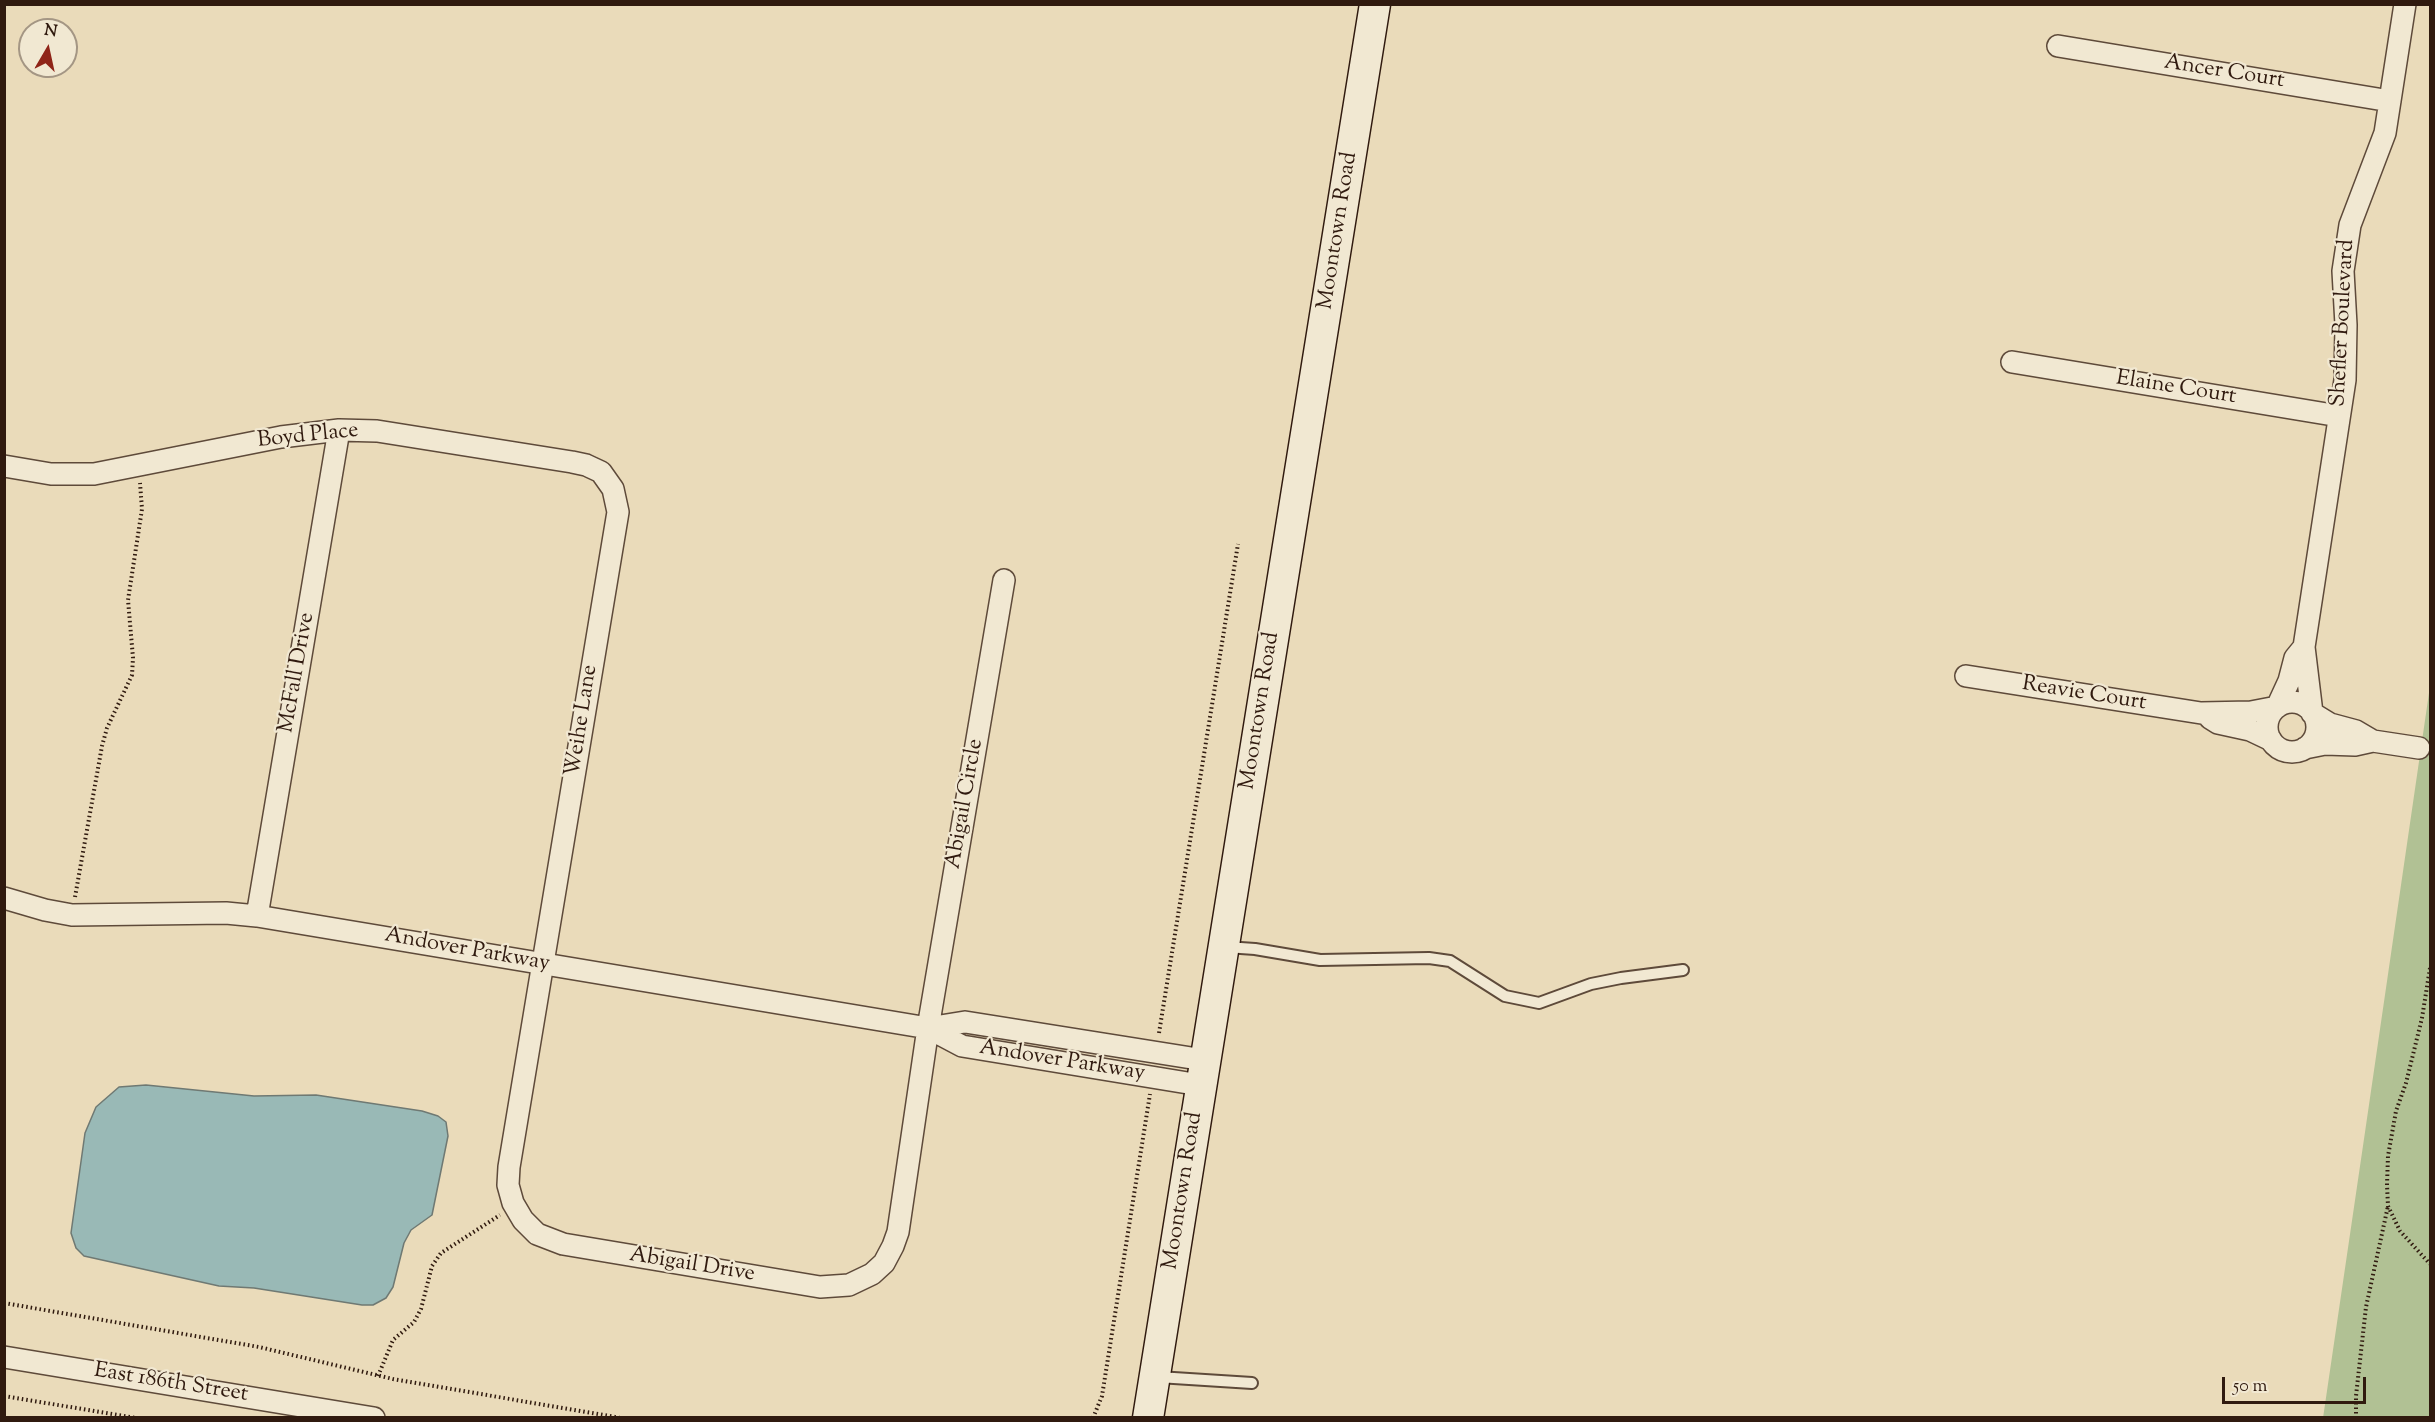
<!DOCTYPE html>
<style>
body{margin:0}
#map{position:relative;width:2435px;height:1422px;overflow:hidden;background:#eadbba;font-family:"Sorts Mill Goudy",serif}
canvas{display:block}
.frame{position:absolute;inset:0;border:6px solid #301a0f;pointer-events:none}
.north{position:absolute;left:18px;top:18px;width:60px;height:60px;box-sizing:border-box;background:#f1e8d2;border:2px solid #a49684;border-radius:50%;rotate:9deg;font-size:16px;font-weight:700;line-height:24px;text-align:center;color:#301a0f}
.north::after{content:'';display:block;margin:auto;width:21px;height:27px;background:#8f2418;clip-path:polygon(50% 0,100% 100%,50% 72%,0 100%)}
.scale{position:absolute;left:2222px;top:1377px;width:144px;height:27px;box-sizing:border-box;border:3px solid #301a0f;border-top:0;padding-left:8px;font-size:18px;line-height:21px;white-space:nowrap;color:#301a0f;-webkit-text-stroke:4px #f1e8d2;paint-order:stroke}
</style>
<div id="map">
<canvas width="2435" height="1422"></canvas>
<div class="frame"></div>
<div class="north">N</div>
<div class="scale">50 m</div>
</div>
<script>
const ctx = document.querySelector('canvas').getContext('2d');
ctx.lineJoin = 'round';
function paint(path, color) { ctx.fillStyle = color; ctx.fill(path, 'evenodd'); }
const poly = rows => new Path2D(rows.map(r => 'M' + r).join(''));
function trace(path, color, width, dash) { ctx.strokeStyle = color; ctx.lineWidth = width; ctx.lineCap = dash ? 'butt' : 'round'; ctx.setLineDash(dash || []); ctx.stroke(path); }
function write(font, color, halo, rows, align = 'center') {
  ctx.font = font + ' "Sorts Mill Goudy",serif'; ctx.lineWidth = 4.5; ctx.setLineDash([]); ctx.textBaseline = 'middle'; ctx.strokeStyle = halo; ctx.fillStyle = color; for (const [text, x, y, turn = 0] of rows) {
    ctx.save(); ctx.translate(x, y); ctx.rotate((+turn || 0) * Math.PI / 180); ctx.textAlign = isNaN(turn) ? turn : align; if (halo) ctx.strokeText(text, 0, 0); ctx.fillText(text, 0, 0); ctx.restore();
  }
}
paint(poly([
 [2430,686,2430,1417,2323,1418,2364,1139]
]), '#b1c194');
const water = poly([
 [146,1085,254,1096,316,1095,422,1111,438,1116,446,1122,448,1136,432,1215,411,1230,404,1243,393,1287,386,1298,373,1305,362,1305,254,1288,219,1286,84,1256,76,1248,71,1233,85,1133,96,1107,119,1087,146,1085]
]);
paint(water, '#99b9b6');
trace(water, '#6f7973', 1.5);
const lane = poly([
 [1226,947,1255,949,1320,960,1429,958,1450,961,1505,996,1539,1003,1591,984,1621,978,1683,970],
 [1158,1377,1252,1383]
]);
const street = poly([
 [2058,46,2390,101],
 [2012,362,2339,416],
 [4,466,51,474,94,474,281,437,339,430,377,431,572,462,586,465,601,472,613,489,618,512,509,1167,508,1185,513,1203,523,1220,537,1234,563,1244,820,1287,849,1285,872,1274,884,1263,893,1246,898,1232,928,1028,1004,580],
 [1966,676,2201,713,2251,712,2277,707,2289,681,2295,658,2304,647],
 '2267 727a25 25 0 1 1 50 0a25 25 0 1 1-50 0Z',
 [2210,718,2218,723,2250,730,2271,740],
 [2373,741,2419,748],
 [2305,748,2325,744,2355,745,2373,741,2356,731,2330,724,2312,713,2304,647,2345,380,2346,325,2343,271,2350,225,2385,133,2405,4],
 [4,898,45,910,72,915,226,913,257,916,928,1028],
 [257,916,339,430],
 [1200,1085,962,1046,928,1028,965,1022,1204,1060],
 [4,1357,374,1418]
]);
const secondary = poly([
 [1148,1418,1375,4]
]);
trace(lane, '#5e4a3a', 14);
trace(street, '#5e4a3a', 24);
trace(secondary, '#301a0f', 33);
trace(poly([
 [75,897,102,746,107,728,132,675,133,658,128,600,142,509,140,483],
 [2430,968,2422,1018,2406,1083,2396,1111,2388,1156,2387,1185,2388,1206,2400,1231,2430,1264],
 [1159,1033,1238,544],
 [4,1303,259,1347,393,1379,621,1418],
 [378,1376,393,1340,414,1322,421,1309,432,1266,441,1253,500,1215],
 [4,1396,136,1418],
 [1093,1418,1102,1396,1150,1094],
 [2356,1418,2356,1396,2366,1307,2388,1206]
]), '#301a0f', 4, [1.5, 3]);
trace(lane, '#f1e8d2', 10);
trace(street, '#f1e8d2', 21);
trace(secondary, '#f1e8d2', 30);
write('22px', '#301a0f', '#f1e8d2', [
 ["Ancer Court",2224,73,9],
 ["Moontown Road",1339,231,-81],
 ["Shefler Boulevard",2344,323,-87],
 ["Elaine Court",2176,389,9],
 ["Boyd Place",308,437,-6],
 ["McFall Drive",298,673,-80],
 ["Reavie Court",2084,695,9],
 ["Moontown Road",1261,711,-81],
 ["Weihe Lane",583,721,-81],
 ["Abigail Circle",966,804,-80],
 ["Andover Parkway",467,951,10],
 ["Andover Parkway",1062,1062,9],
 ["Moontown Road",1184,1191,-81],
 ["Abigail Drive",692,1266,9],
 ["East 186th Street",171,1384,9]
]);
</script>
